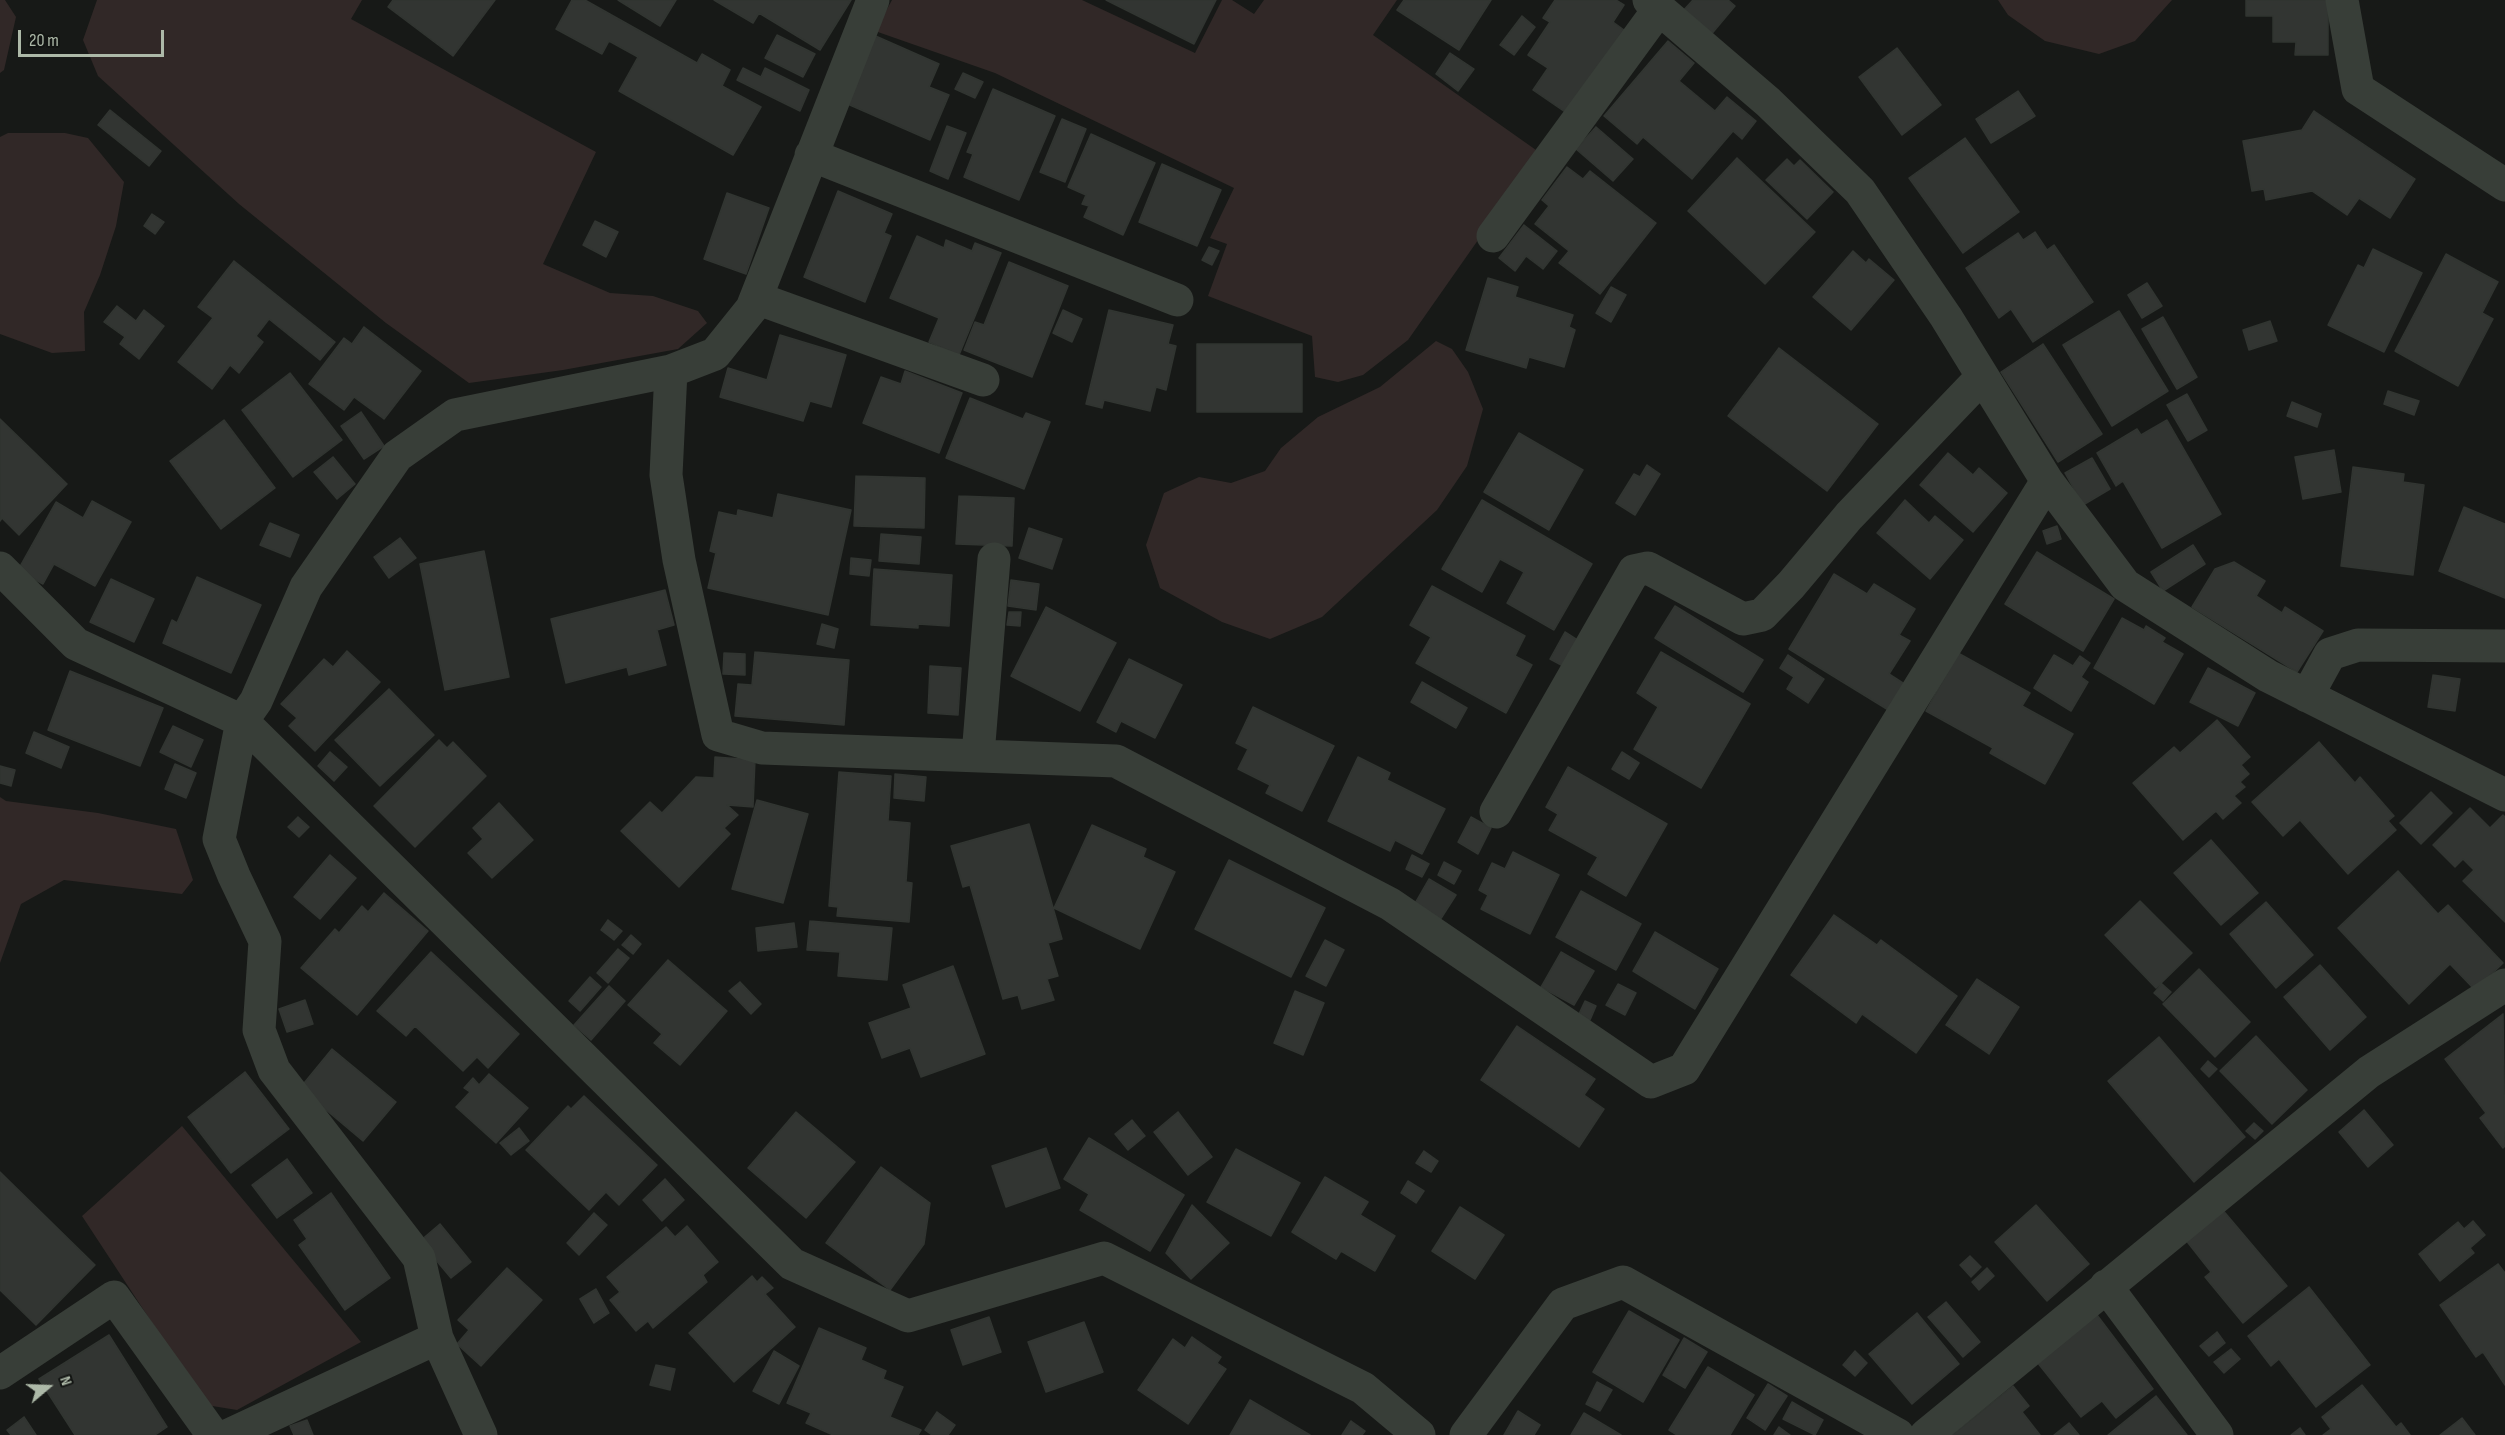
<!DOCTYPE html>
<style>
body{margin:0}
#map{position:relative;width:2505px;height:1435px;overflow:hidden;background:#171917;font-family:"Sofia Sans Condensed",sans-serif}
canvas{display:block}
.north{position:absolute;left:18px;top:1357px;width:60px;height:60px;-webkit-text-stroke:4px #121412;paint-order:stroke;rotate:71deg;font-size:16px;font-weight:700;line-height:24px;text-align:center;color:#adb9a8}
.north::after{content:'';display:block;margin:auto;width:21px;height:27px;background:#adb9a8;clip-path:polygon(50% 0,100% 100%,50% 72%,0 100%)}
.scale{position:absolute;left:18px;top:30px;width:146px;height:27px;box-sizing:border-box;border:3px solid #adb9a8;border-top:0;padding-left:8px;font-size:18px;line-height:21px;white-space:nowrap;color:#adb9a8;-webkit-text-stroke:4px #121412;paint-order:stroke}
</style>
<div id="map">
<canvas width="2505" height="1435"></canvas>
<div class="north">N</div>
<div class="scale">20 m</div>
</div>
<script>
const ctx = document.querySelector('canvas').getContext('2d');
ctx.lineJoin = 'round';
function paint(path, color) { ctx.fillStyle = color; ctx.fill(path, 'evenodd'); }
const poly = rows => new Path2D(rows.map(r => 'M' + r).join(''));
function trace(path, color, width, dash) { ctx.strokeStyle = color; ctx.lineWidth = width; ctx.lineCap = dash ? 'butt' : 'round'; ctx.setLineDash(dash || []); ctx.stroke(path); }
paint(poly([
 [0,0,5,0,16,17,4,70,0,73],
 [97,0,362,0,351,19,596,152,543,264,610,293,653,296,698,311,707,323,678,349,563,370,469,383,386,323,239,204,98,76,83,40],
 [892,0,1082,0,1195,53,1222,0,1232,0,1254,14,1264,0,1397,0,1373,35,1536,150,1483,233,1408,340,1363,375,1338,382,1315,377,1312,336,1208,296,1227,244,1210,238,1234,188,995,73,875,31],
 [1998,0,2172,0,2135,41,2099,54,2045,41,2008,15],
 [8,133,65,133,88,138,124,182,116,226,100,275,84,312,85,351,52,353,0,334,0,137],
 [1436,341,1452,349,1468,372,1483,409,1467,466,1437,510,1322,617,1270,639,1222,622,1160,588,1146,545,1164,493,1199,477,1231,483,1265,471,1281,448,1318,417,1380,387],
 [0,797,6,801,98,813,176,829,193,880,182,894,64,880,21,904,0,963],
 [182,1126,361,1342,237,1410,206,1405,82,1216]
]), '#312827');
const building = poly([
 [393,0,495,0,453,56,388,7,393,0],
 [572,0,585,0,697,63,702,54,730,70,722,86,761,107,733,155,619,91,638,57,609,41,602,54,556,29,572,0],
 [618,0,676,0,660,26,618,0],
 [714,0,851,0,820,50,759,13,753,23,714,0],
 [1106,0,1216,0,1194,44,1106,0],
 [1404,0,1491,0,1459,50,1397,10,1404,0],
 [1555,0,1616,0,1624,5,1613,22,1624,30,1568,114,1533,90,1548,68,1528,55,1550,22,1543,18,1555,0],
 [1693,0,1728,0,1735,6,1709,37,1681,13,1693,0],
 [2246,0,2328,0,2328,55,2295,55,2296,42,2273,42,2273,16,2246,16,2246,0],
 [1522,16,1535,27,1514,55,1500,45,1522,16],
 [871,34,939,64,929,87,949,95,930,140,843,102,871,34],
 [777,35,815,54,803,77,765,58,777,35],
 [1668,41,1694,63,1679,81,1715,111,1727,97,1756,121,1742,139,1733,131,1692,179,1643,137,1637,144,1604,116,1668,41],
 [1897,48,1941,105,1902,135,1859,77,1897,48],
 [1450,53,1474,69,1458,91,1436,74,1450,53],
 [743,68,761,77,765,68,809,90,800,111,737,80,743,68],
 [963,73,983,82,975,98,955,89,963,73],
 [993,89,1055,116,1019,200,964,177,973,154,967,152,993,89],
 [2018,91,2035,116,1991,143,1976,119,2018,91],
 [110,110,161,151,149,166,98,125,110,110],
 [2314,111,2415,179,2390,218,2359,198,2347,215,2312,191,2266,200,2264,189,2252,191,2243,141,2302,130,2314,111],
 [1062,119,1086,129,1065,182,1040,172,1062,119],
 [947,126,966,133,948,179,930,171,947,126],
 [1596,127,1633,159,1613,181,1576,149,1596,127],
 [1091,134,1155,163,1123,235,1084,217,1089,206,1082,204,1086,195,1068,187,1091,134],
 [1965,138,2019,212,1963,253,1909,178,1965,138],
 [1737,158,1815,232,1765,284,1688,211,1737,158],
 [1787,159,1794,166,1800,160,1833,192,1807,219,1766,180,1787,159],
 [1162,164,1221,190,1197,246,1139,222,1162,164],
 [1567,167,1583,179,1590,171,1656,223,1600,294,1559,263,1569,251,1535,224,1549,206,1542,200,1567,167],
 [838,191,892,214,884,233,891,236,865,302,804,277,838,191],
 [727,193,769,208,746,274,704,259,727,193],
 [152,214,164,222,155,234,144,226,152,214],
 [595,221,618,232,606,257,583,245,595,221],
 [1524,225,1557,251,1543,269,1526,256,1515,271,1499,258,1524,225],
 [2035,232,2047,250,2054,245,2093,302,2033,342,2011,309,1999,318,1966,268,2018,233,2023,240,2035,232],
 [917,236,944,248,946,240,972,251,975,243,1001,253,959,355,929,342,939,318,890,298,917,236],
 [1209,247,1219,251,1212,265,1202,260,1209,247],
 [2373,249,2422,273,2384,352,2328,325,2358,265,2364,268,2373,249],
 [1853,251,1866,263,1869,259,1894,280,1851,330,1813,297,1853,251],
 [2446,254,2498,282,2482,313,2493,319,2458,386,2395,351,2446,254],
 [234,261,335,342,320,360,269,319,256,336,263,342,239,373,230,365,212,389,178,362,213,318,198,307,234,261],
 [1009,262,1068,286,1032,377,964,350,975,322,984,325,1009,262],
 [1488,278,1518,287,1515,297,1573,315,1569,327,1575,330,1564,367,1529,357,1526,368,1466,350,1488,278],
 [2147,283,2162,306,2142,318,2128,295,2147,283],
 [1611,287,1626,295,1611,322,1596,313,1611,287],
 [117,306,136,321,144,310,164,326,139,359,120,344,125,337,104,322,117,306],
 [1063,310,1082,319,1072,342,1053,333,1063,310],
 [1109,310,1173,325,1168,344,1176,346,1166,390,1156,387,1150,411,1104,400,1102,408,1086,404,1109,310],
 [2119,311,2168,391,2112,426,2063,345,2119,311],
 [2163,317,2197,377,2177,389,2142,329,2163,317],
 [2270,321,2277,341,2249,350,2243,330,2270,321],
 [364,327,421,371,384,419,354,397,344,410,309,384,344,338,352,344,364,327],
 [780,335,846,355,831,407,810,401,803,421,720,397,728,368,767,380,780,335],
 [1197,344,1302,344,1302,412,1197,412,1197,344],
 [2043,344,2102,434,2058,462,2001,372,2043,344],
 [1779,348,1878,424,1827,491,1728,416,1779,348],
 [905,371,962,393,939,453,863,423,881,377,901,384,905,371],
 [290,373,342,440,293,477,242,410,290,373],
 [2388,391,2419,401,2414,415,2384,404,2388,391],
 [2187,394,2207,430,2188,441,2167,405,2187,394],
 [970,398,1023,419,1026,413,1050,422,1024,489,946,458,970,398],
 [2292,402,2321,414,2317,427,2287,416,2292,402],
 [361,412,384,446,364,459,341,426,361,412],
 [0,419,67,484,19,535,2,518,0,521,0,419],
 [224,420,275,488,221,529,170,461,224,420],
 [2167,420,2221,514,2162,548,2123,481,2116,486,2097,453,2137,429,2141,435,2167,420],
 [1519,433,1583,470,1549,530,1484,492,1519,433],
 [2334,450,2341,492,2303,499,2295,457,2334,450],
 [1948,453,1973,475,1979,468,2007,493,1973,532,1920,485,1948,453],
 [333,457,355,484,337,499,314,472,333,457],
 [2092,458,2110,489,2083,505,2065,473,2092,458],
 [1647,465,1660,474,1635,515,1616,503,1634,474,1640,477,1647,465],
 [2353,467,2404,474,2403,482,2424,485,2413,575,2341,566,2353,467],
 [856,476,925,478,924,528,854,526,856,476],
 [778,494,851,510,828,615,708,588,716,553,710,551,719,512,737,516,738,510,773,518,778,494],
 [959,496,1014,498,1012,546,956,544,959,496],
 [1482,500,1592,564,1554,630,1507,603,1524,572,1500,559,1482,592,1442,569,1482,500],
 [1905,500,1929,523,1935,516,1963,540,1930,579,1877,533,1905,500],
 [92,501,131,522,95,586,54,564,43,584,18,570,56,502,83,518,92,501],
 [2464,507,2505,524,2505,598,2439,571,2464,507],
 [270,523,299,535,290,557,260,545,270,523],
 [2057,526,2061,539,2047,544,2043,531,2057,526],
 [1029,528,1062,539,1052,569,1019,558,1029,528],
 [881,534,921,537,919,564,879,561,881,534],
 [400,538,416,558,389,578,374,557,400,538],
 [2193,545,2205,564,2163,591,2151,572,2193,545],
 [484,551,509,677,445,690,420,564,484,551],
 [2037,552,2114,599,2083,651,2005,604,2037,552],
 [851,558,871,560,869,576,850,574,851,558],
 [2234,562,2265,581,2256,596,2282,613,2285,607,2323,631,2297,672,2192,607,2215,569,2234,562],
 [874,569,952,575,949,626,918,624,918,628,871,625,874,569],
 [1834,574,1867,594,1874,584,1915,609,1899,635,1910,641,1889,674,1906,685,1890,711,1789,649,1834,574],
 [197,577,261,605,231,673,163,643,172,620,177,623,197,577],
 [111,579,154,599,134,642,90,622,111,579],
 [1011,580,1039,584,1036,610,1008,606,1011,580],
 [1432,586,1525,636,1515,656,1532,665,1506,713,1416,663,1431,637,1410,625,1432,586],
 [665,590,674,625,657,630,666,665,629,675,627,667,566,683,551,619,665,590],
 [1675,606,1763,660,1743,692,1655,638,1675,606],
 [1046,607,1116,643,1080,711,1011,676,1046,607],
 [1009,612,1021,612,1020,626,1007,625,1009,612],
 [2122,618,2144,630,2146,626,2165,638,2162,642,2183,654,2154,704,2094,668,2122,618],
 [822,624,838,629,834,648,817,644,822,624],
 [1565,632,1579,641,1565,667,1550,659,1565,632],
 [347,651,380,682,315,751,289,726,297,718,281,704,324,659,333,667,347,651],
 [755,652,849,660,844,725,735,716,738,684,752,685,755,652],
 [1661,652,1750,704,1701,788,1634,749,1658,707,1637,693,1661,652],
 [724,653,745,654,745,675,723,674,724,653],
 [1958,653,2030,693,2022,706,2073,734,2045,784,1990,753,1993,748,1926,711,1958,653],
 [1788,655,1824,679,1808,703,1787,689,1794,677,1780,668,1788,655],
 [2054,655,2073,666,2080,656,2090,663,2081,677,2088,682,2071,711,2034,688,2054,655],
 [1129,659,1182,685,1155,738,1121,721,1116,732,1097,722,1129,659],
 [930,666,961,668,958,715,928,713,930,666],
 [2208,668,2255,693,2238,726,2190,702,2208,668],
 [70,671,163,708,140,766,48,730,70,671],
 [2433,675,2460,679,2455,711,2428,707,2433,675],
 [1422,682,1467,708,1456,728,1411,702,1422,682],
 [389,689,434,735,380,786,335,740,389,689],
 [1253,707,1334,746,1302,811,1266,793,1270,785,1238,769,1248,749,1236,743,1253,707],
 [2217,720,2250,757,2241,765,2249,774,2240,782,2245,787,2234,796,2241,803,2223,819,2216,811,2183,840,2133,783,2174,747,2180,753,2217,720],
 [173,726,203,740,191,767,160,752,173,726],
 [34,732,69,747,61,768,26,753,34,732],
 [439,740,447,748,453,742,486,776,415,847,374,806,439,740],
 [2319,742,2355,783,2360,777,2394,816,2388,821,2396,830,2348,874,2300,820,2283,836,2252,802,2319,742],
 [330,752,347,767,334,781,318,766,330,752],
 [1622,752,1639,763,1629,779,1612,769,1622,752],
 [715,757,755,760,753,807,727,805,738,815,724,828,730,834,679,887,621,831,650,802,662,813,696,777,714,778,715,757],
 [1358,757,1390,773,1387,780,1445,809,1422,854,1395,840,1390,851,1328,821,1358,757],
 [175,764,196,773,186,798,165,789,175,764],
 [0,766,15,770,11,786,0,783,0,766],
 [1568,767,1667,824,1626,896,1588,874,1598,857,1549,830,1558,814,1546,807,1568,767],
 [839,772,891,776,888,821,910,823,906,882,912,883,909,922,837,916,838,907,829,906,839,772],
 [895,774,926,777,924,801,894,798,895,774],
 [2431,792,2452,813,2421,844,2400,823,2431,792],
 [757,800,808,814,783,903,732,889,757,800],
 [499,803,533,840,492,878,468,853,483,839,473,828,499,803],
 [2470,808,2490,828,2503,815,2505,817,2505,922,2463,881,2474,870,2463,859,2455,867,2433,845,2470,808],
 [298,817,309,827,299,837,288,827,298,817],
 [1471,817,1491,828,1478,854,1458,842,1471,817],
 [1029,824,1062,939,1048,943,1058,976,1047,979,1054,1000,1022,1009,1018,995,1003,999,970,885,963,887,951,846,1029,824],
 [1092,825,1146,849,1143,857,1175,872,1140,949,1054,908,1092,825],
 [2211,840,2258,893,2221,925,2174,873,2211,840],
 [1513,852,1559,875,1530,934,1481,909,1488,895,1479,890,1492,863,1505,869,1513,852],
 [330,855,356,878,320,919,294,897,330,855],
 [1412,855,1429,864,1422,877,1406,869,1412,855],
 [1229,860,1325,908,1291,977,1195,929,1229,860],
 [1444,862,1461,871,1454,884,1438,875,1444,862],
 [2398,871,2438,914,2448,905,2503,963,2475,990,2450,964,2409,1004,2338,928,2398,871],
 [1429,879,1456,895,1440,920,1414,905,1429,879],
 [1581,891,1641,924,1616,970,1556,937,1581,891],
 [384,893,428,931,357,1015,301,968,335,929,339,933,362,906,368,912,384,893],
 [2140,901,2192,953,2156,988,2105,935,2140,901],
 [2266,902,2313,955,2276,988,2230,934,2266,902],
 [1834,915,1877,945,1881,940,1957,996,1916,1053,1862,1014,1856,1023,1791,975,1834,915],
 [608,920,622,931,614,940,601,930,608,920],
 [810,921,892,928,887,980,838,976,840,952,807,950,810,921],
 [794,923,797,947,758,951,756,928,794,923],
 [1655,932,1718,969,1695,1009,1633,971,1655,932],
 [631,935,641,944,633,954,622,945,631,935],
 [1325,940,1344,950,1326,986,1306,976,1325,940],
 [618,949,629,958,608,983,597,973,618,949],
 [431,952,519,1034,488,1068,477,1057,463,1071,415,1026,406,1036,377,1011,431,952],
 [1561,952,1594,971,1574,1005,1541,987,1561,952],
 [668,960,727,1011,680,1065,654,1043,662,1034,628,1005,668,960],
 [2320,965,2366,1017,2330,1050,2284,997,2320,965],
 [953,966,985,1054,921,1077,910,1048,882,1058,869,1023,911,1008,903,985,953,966],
 [2199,969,2250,1022,2215,1057,2163,1004,2199,969],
 [590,977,601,987,580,1011,569,1001,590,977],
 [1977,979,2019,1007,1989,1054,1946,1025,1977,979],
 [740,982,761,1004,751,1014,729,991,740,982],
 [1618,984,1636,993,1625,1015,1606,1005,1618,984],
 [2162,984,2171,992,2163,1001,2154,993,2162,984],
 [609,986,625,1001,591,1040,574,1025,609,986],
 [1295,991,1324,1003,1303,1055,1274,1043,1295,991],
 [305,1000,313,1024,287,1032,279,1009,305,1000],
 [1585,1001,1596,1006,1590,1020,1579,1014,1585,1001],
 [2503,1014,2505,1146,2503,1148,2480,1118,2486,1113,2445,1059,2503,1014],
 [1517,1026,1595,1079,1584,1095,1604,1109,1579,1147,1481,1080,1517,1026],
 [2256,1036,2307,1090,2272,1124,2220,1071,2256,1036],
 [2159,1037,2245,1137,2194,1182,2108,1081,2159,1037],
 [332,1049,396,1102,363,1141,300,1088,332,1049],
 [2208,1061,2217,1069,2209,1077,2201,1069,2208,1061],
 [245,1072,289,1129,231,1173,188,1117,245,1072],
 [489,1074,528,1108,496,1143,456,1107,470,1092,464,1088,473,1078,479,1085,489,1074],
 [584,1096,657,1165,619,1205,606,1192,589,1210,526,1150,568,1106,571,1109,584,1096],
 [2364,1110,2393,1145,2368,1167,2339,1132,2364,1110],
 [796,1112,855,1162,806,1218,748,1168,796,1112],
 [1178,1112,1212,1157,1188,1175,1154,1132,1178,1112],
 [1132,1120,1145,1136,1128,1150,1115,1134,1132,1120],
 [2254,1123,2263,1131,2255,1139,2246,1131,2254,1123],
 [519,1128,529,1141,511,1155,500,1143,519,1128],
 [1089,1138,1184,1195,1150,1251,1080,1210,1089,1194,1064,1179,1089,1138],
 [1046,1148,1060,1188,1006,1207,992,1166,1046,1148],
 [1236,1149,1300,1183,1271,1236,1207,1202,1236,1149],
 [1424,1151,1438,1161,1431,1172,1416,1163,1424,1151],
 [287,1159,312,1193,277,1218,252,1185,287,1159],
 [881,1167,930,1203,924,1244,890,1290,826,1243,881,1167],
 [0,1172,95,1265,36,1325,0,1290,0,1172],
 [1325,1177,1368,1202,1360,1215,1395,1236,1375,1271,1341,1251,1336,1259,1292,1232,1325,1177],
 [665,1179,684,1200,662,1221,643,1200,665,1179],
 [1408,1181,1424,1191,1416,1203,1401,1193,1408,1181],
 [331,1193,390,1278,345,1310,299,1245,307,1239,294,1220,331,1193],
 [1192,1205,1229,1243,1191,1279,1166,1253,1192,1205],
 [2036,1205,2089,1264,2047,1301,1995,1242,2036,1205],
 [1460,1207,1504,1235,1475,1279,1432,1251,1460,1207],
 [2221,1208,2287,1286,2243,1323,2205,1277,2211,1272,2185,1239,2221,1208],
 [594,1213,607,1225,579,1255,567,1243,594,1213],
 [2473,1221,2485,1235,2470,1248,2474,1253,2440,1281,2419,1254,2458,1222,2464,1229,2473,1221],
 [440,1224,471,1262,451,1278,420,1241,440,1224],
 [687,1226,718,1262,703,1275,707,1282,653,1328,648,1321,636,1331,610,1300,620,1292,607,1277,666,1227,675,1237,687,1226],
 [1970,1256,1981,1267,1971,1277,1960,1265,1970,1256],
 [2498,1264,2505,1273,2505,1385,2483,1352,2476,1357,2440,1305,2498,1264],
 [507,1268,542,1300,481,1366,457,1344,469,1330,458,1320,507,1268],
 [1987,1268,1994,1276,1979,1290,1972,1282,1987,1268],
 [752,1276,757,1282,762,1277,773,1288,765,1294,795,1327,734,1382,689,1333,752,1276],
 [2309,1287,2370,1365,2316,1407,2279,1359,2271,1366,2248,1336,2309,1287],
 [596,1289,609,1313,594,1323,580,1299,596,1289],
 [1946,1302,1980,1342,1963,1357,1928,1317,1946,1302],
 [1629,1311,1679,1340,1643,1402,1593,1372,1629,1311],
 [1917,1313,1959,1364,1912,1404,1869,1354,1917,1313],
 [2097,1315,2153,1389,2116,1418,2102,1401,2081,1417,2037,1362,2097,1315],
 [989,1317,1001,1352,963,1365,951,1330,989,1317],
 [1084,1322,1103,1372,1046,1392,1028,1342,1084,1322],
 [819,1328,866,1348,861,1360,886,1371,883,1379,903,1387,890,1417,921,1430,918,1435,833,1435,806,1423,811,1413,787,1403,819,1328],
 [2217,1332,2225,1343,2209,1356,2200,1346,2217,1332],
 [109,1335,167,1427,155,1435,75,1435,39,1379,109,1335],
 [1192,1337,1221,1357,1217,1363,1226,1369,1188,1424,1138,1390,1173,1339,1185,1348,1192,1337],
 [1684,1338,1707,1352,1685,1388,1663,1375,1684,1338],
 [2231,1349,2240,1359,2224,1373,2214,1362,2231,1349],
 [774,1351,799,1366,779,1404,753,1391,774,1351],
 [1855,1351,1867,1363,1855,1376,1843,1365,1855,1351],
 [656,1365,675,1369,670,1390,650,1385,656,1365],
 [1708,1367,1754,1395,1730,1435,1677,1435,1669,1430,1708,1367],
 [1597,1382,1612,1390,1600,1411,1586,1404,1597,1382],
 [1768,1384,1787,1396,1765,1430,1747,1418,1768,1384],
 [2362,1385,2396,1427,2401,1423,2410,1435,2323,1435,2331,1429,2322,1417,2362,1385],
 [2013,1386,2029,1406,2022,1412,2040,1435,1952,1435,2013,1386],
 [2156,1396,2187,1435,2108,1435,2156,1396],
 [1250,1400,1310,1435,1230,1435,1250,1400],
 [1792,1402,1823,1420,1815,1435,1783,1419,1792,1402],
 [1518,1411,1540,1425,1534,1435,1504,1435,1518,1411],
 [937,1412,955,1425,948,1435,932,1435,925,1430,937,1412],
 [1584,1413,1621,1435,1571,1435,1584,1413],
 [24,1417,36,1435,11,1435,7,1430,24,1417],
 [2462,1418,2475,1435,2440,1435,2462,1418],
 [307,1420,313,1435,294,1435,290,1426,307,1420],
 [1351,1421,1365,1431,1362,1435,1342,1435,1351,1421],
 [2069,1423,2079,1435,2054,1435,2069,1423],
 [1779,1427,1790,1435,1774,1435,1779,1427],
 [2300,1428,2305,1435,2291,1435,2300,1428]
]);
paint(building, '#323532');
trace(building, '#313531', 1.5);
trace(poly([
 [1649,0,1768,102,1860,191,1946,317,2047,481,2125,585,2268,676,2505,795],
 [2342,0,2358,89,2505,185],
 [811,155,1177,300],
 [1493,236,1659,9],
 [756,298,983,380],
 [671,371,666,475,679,560,718,735,762,748,1116,761,1390,904,1651,1082,1684,1069,2047,481],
 [0,568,76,644,242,721,792,1264,908,1316,1104,1258,1363,1388,1419,1435],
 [2307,696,2330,654,2358,645,2505,646],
 [978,755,994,559],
 [1496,812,1634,571,1648,568,1743,619,1762,615,1791,585,1849,516,1982,377],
 [2106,1286,2217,1435],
 [0,1373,114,1297,213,1435],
 [229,1435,437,1338],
 [481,1435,437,1338,419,1258,274,1070,259,1030,265,941,234,876,219,839,242,721,256,701,306,587,397,456,455,415,671,371,715,354,752,308,873,0],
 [1466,1435,1563,1304,1623,1282,1898,1435],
 [1926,1435,2369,1072,2505,985]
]), '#383e38', 33);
</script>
